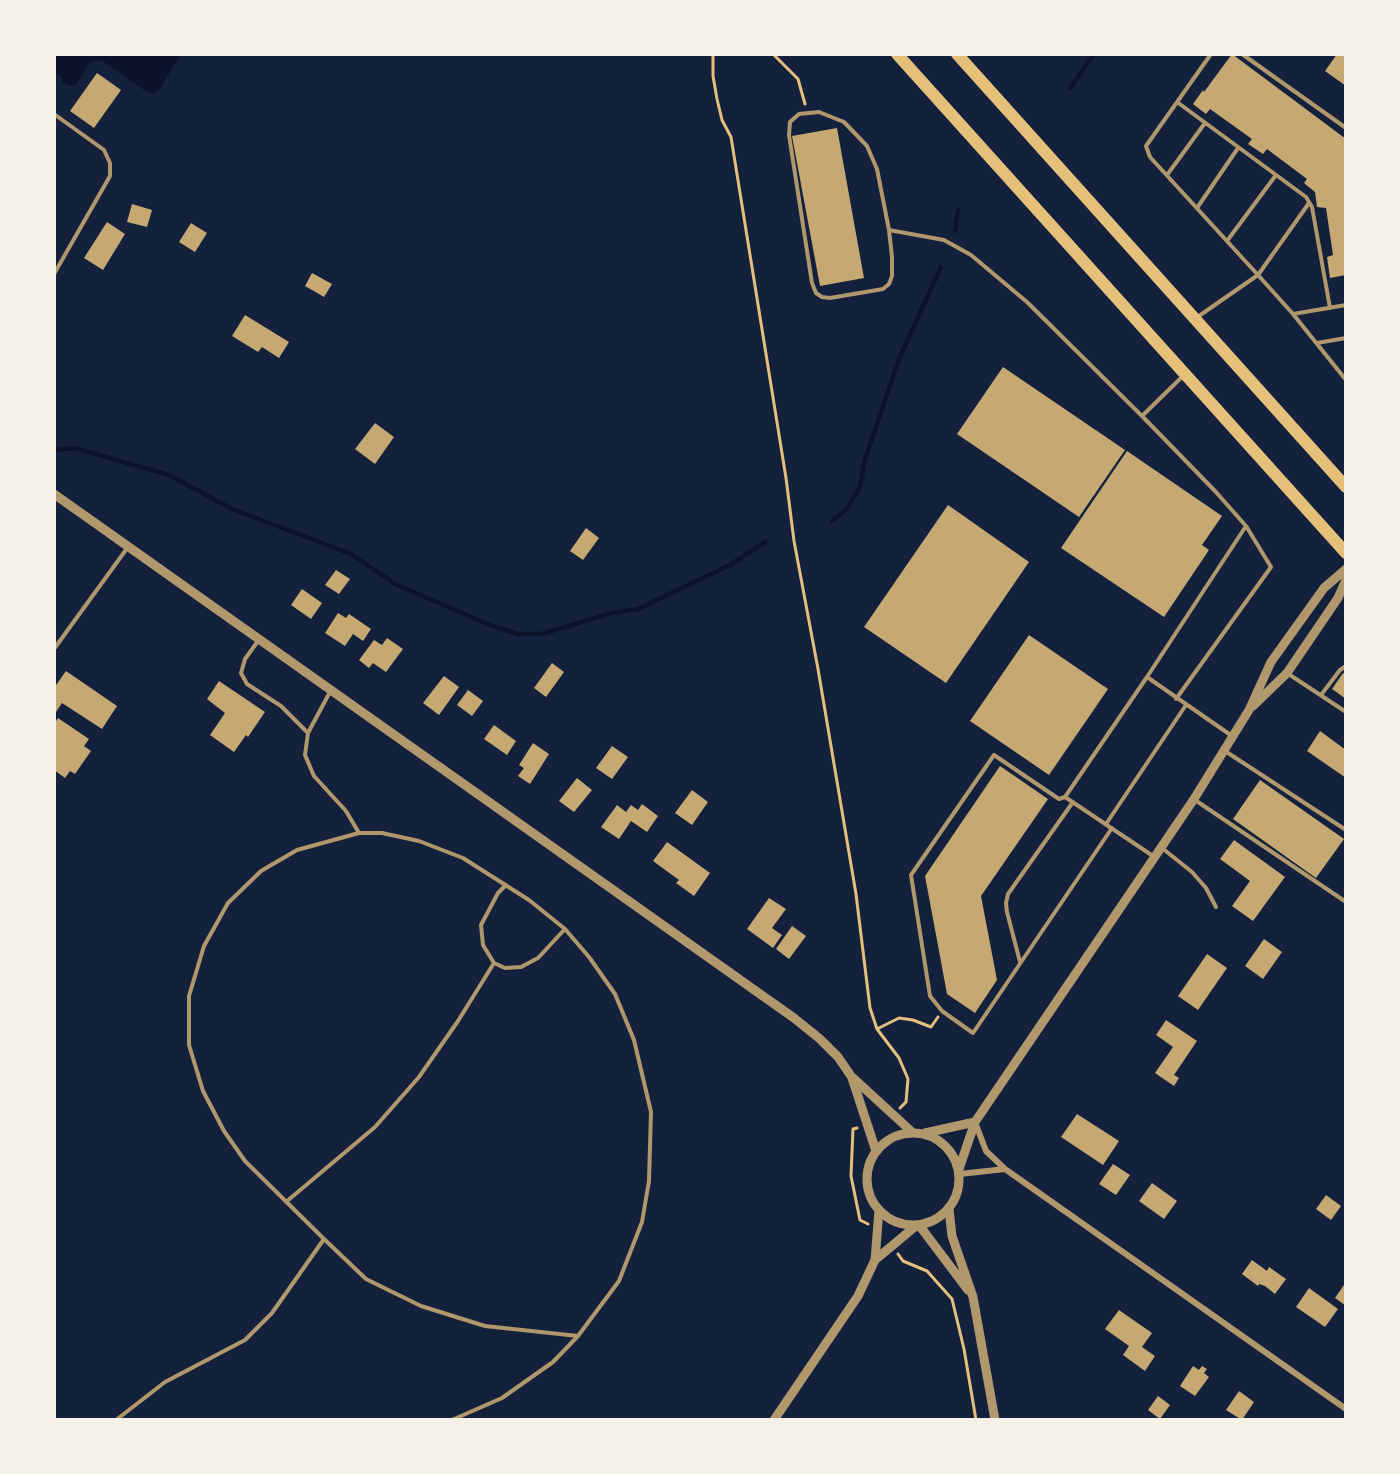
<!DOCTYPE html>
<style>
body{margin:0}
#map{position:relative;width:1400px;height:1474px;overflow:hidden;background:#14213d;font-family:"Noto Sans",sans-serif}
canvas{display:block}
.frame{position:absolute;inset:0;border:56px solid #f6f1e7;pointer-events:none}
</style>
<div id="map">
<canvas width="1400" height="1474"></canvas>
<div class="frame"></div>
</div>
<script>
const ctx = document.querySelector('canvas').getContext('2d');
ctx.lineJoin = 'round';
function paint(path, color) { ctx.fillStyle = color; ctx.fill(path, 'evenodd'); }
const poly = rows => new Path2D(rows.map(r => 'M' + r).join(''));
function trace(path, color, width, dash) { ctx.strokeStyle = color; ctx.lineWidth = width; ctx.lineCap = dash ? 'butt' : 'round'; ctx.setLineDash(dash || []); ctx.stroke(path); }
paint(poly([
 [54,54,181,54,159,90,153,94,147,92,104,62,94,60,89,64,76,85,69,86,63,83,61,76,54,72]
]), '#0b132b');
trace(poly([
 [1070,88,1094,54],
 [955,231,958,210],
 [54,450,75,448,169,475,232,509,351,554,397,585,492,626,518,634,542,634,612,613,638,609,730,565,765,542],
 [832,521,846,510,860,487,865,459,899,359,941,267]
]), '#0b132b', 4.5);
paint(poly([
 [1232,54,1346,139,1346,275,1330,278,1327,257,1333,255,1326,208,1317,207,1315,192,1304,183,1307,179,1267,149,1263,154,1248,144,1252,139,1210,109,1206,114,1193,104,1203,90,1204,92],
 [1337,54,1346,54,1346,86,1325,71],
 [97,73,121,90,94,128,70,111],
 [837,128,864,278,820,286,792,136],
 [132,204,152,210,147,227,127,222],
 [107,222,125,234,103,270,84,258],
 [191,223,207,233,195,252,179,242],
 [312,273,332,284,324,297,305,286],
 [245,315,289,342,279,358,262,347,258,352,232,336],
 [1003,367,1125,450,1079,517,957,434],
 [375,423,394,437,375,464,355,449],
 [1127,451,1222,516,1202,545,1209,550,1164,617,1061,548],
 [948,505,1029,562,946,683,864,627],
 [586,528,599,538,583,560,570,551],
 [336,570,350,579,339,594,325,585],
 [302,589,322,603,311,619,291,605],
 [338,613,346,618,349,614,371,629,363,641,353,634,345,646,325,633],
 [1029,635,1108,689,1049,775,970,721],
 [387,638,403,649,386,672,373,663,369,668,359,660,374,640,382,645],
 [552,663,564,672,546,697,534,688],
 [66,671,117,706,102,729,62,703,54,715,54,688],
 [1343,673,1346,675,1346,699,1332,689],
 [444,676,459,687,439,715,423,703],
 [219,681,265,712,248,737,246,735,234,752,210,735,225,713,207,699],
 [468,690,483,701,472,716,457,705],
 [58,718,89,739,84,746,91,751,75,774,70,771,65,778,54,770,54,724],
 [494,725,516,741,507,755,484,739],
 [1320,731,1346,750,1346,778,1307,751],
 [533,743,549,754,530,784,518,776,524,768,519,765],
 [612,746,628,757,612,779,596,768],
 [1000,766,1048,799,981,896,997,980,975,1013,947,994,925,876],
 [577,778,592,790,574,812,559,801],
 [1260,780,1344,839,1316,878,1233,819],
 [692,790,708,802,692,825,675,813],
 [642,804,658,816,647,832,631,821,619,839,601,827,617,805,626,812,631,805,638,810],
 [1234,840,1285,877,1253,921,1232,906,1250,881,1220,859],
 [667,842,710,873,694,896,676,883,679,880,653,861],
 [769,898,786,909,772,928,782,935,773,948,747,929],
 [792,926,806,936,789,959,776,949],
 [1264,939,1282,952,1263,979,1245,966],
 [1207,954,1227,968,1198,1010,1178,996],
 [1166,1020,1197,1041,1174,1075,1179,1078,1174,1086,1155,1073,1173,1047,1156,1035],
 [1077,1114,1119,1141,1103,1165,1061,1137],
 [1113,1164,1130,1175,1116,1195,1099,1184],
 [1152,1183,1177,1201,1164,1219,1139,1201],
 [1326,1195,1341,1206,1331,1220,1316,1209],
 [1252,1260,1267,1271,1269,1267,1286,1279,1275,1294,1265,1286,1259,1284,1258,1286,1242,1274],
 [1346,1282,1346,1306,1335,1298],
 [1309,1288,1338,1309,1325,1327,1296,1307],
 [1119,1310,1152,1333,1142,1347,1155,1356,1145,1371,1123,1355,1129,1346,1105,1329],
 [1193,1366,1199,1370,1202,1366,1207,1369,1204,1373,1209,1377,1195,1396,1180,1386],
 [1239,1391,1254,1402,1242,1420,1226,1410],
 [1158,1396,1170,1405,1160,1419,1148,1410]
]), '#c6a872');
trace(poly([
 [713,54,713,76,717,99,722,120,731,137,786,478,794,541,818,669,856,894,870,1008,877,1029,899,1058,908,1079,906,1102,900,1108],
 [773,54,798,79,805,104],
 [877,1029,899,1018,913,1020,931,1027,938,1017],
 [857,1128,853,1129,851,1176,860,1220,868,1224],
 [898,1254,903,1261,927,1271,952,1299,964,1349,976,1420]
]), '#e5c07b', 3);
trace(poly([
 [1211,54,1146,146,1150,157,1258,275,1309,203],
 [1242,54,1346,128],
 [1177,102,1306,197,1312,207,1330,308],
 [819,112,844,122,867,146,877,169,889,230,892,257,892,276,889,284,883,289,830,298,822,297,816,293,812,283,789,135,790,122,799,114,819,112],
 [54,114,104,150,110,163,110,176,54,274],
 [1167,175,1205,123],
 [1197,208,1238,148],
 [889,230,944,240,971,255,1027,302,1142,416],
 [1227,241,1276,175],
 [1293,314,1346,380],
 [1196,318,1258,275,1293,314,1346,305],
 [1317,343,1346,338],
 [258,641,245,659,241,673,247,684,281,706,308,733],
 [54,649,128,547],
 [1287,673,1346,712],
 [1147,677,1246,526],
 [331,690,308,733,305,755,314,776,346,811,359,833],
 [1321,695,1340,670,1346,666],
 [1176,699,1271,567,1246,526,1215,491,1142,416,1184,375],
 [1225,751,1346,830],
 [1065,797,1059,799,994,755,911,875,930,996,942,1011,973,1033,1112,828],
 [1195,800,1346,902],
 [1106,824,1186,705],
 [1162,848,1192,872,1206,888,1216,907],
 [1153,856,1065,797,1147,677,1232,736],
 [506,885,498,893,481,925,483,945,494,963,505,968,521,967,538,958,565,929],
 [1020,962,1007,912,1006,903,1008,894,1073,802],
 [286,1202,375,1127,419,1077,458,1021,494,963],
 [116,1420,165,1382,245,1340,272,1313,324,1239],
 [452,1420,502,1398,553,1362,578,1336,619,1281,642,1222,649,1181,651,1112,634,1040,615,994,589,957,565,929,529,900,463,858,419,841,382,833,359,833,297,850,261,871,228,903,204,946,189,996,189,1045,203,1091,224,1131,245,1161,324,1239,366,1279,421,1306,485,1326,578,1336]
]), '#b1986c', 4);
trace(poly([
 [975,1122,986,1151,1005,1169,1346,1409],
 [960,1174,1005,1169]
]), '#b1986c', 6);
trace(poly([
 [54,494,794,1018,820,1039,838,1057,851,1076,912,1132],
 [1253,706,1287,673,1338,598,1346,580],
 [852,1078,876,1151],
 '867 1179a46 46 0 1 1 92 0a46 46 0 1 1-92 0Z',
 [925,1133,975,1122],
 [959,1169,975,1122,1194,799,1249,710,1271,662,1324,588,1346,569],
 [949,1209,952,1236,973,1297,995,1420],
 [919,1225,968,1290],
 [875,1260,917,1225],
 [774,1420,858,1296,875,1260,879,1210]
]), '#b1986c', 9);
trace(poly([
 [897,54,1346,553],
 [957,54,1346,487]
]), '#e5c07b', 12);
</script>
